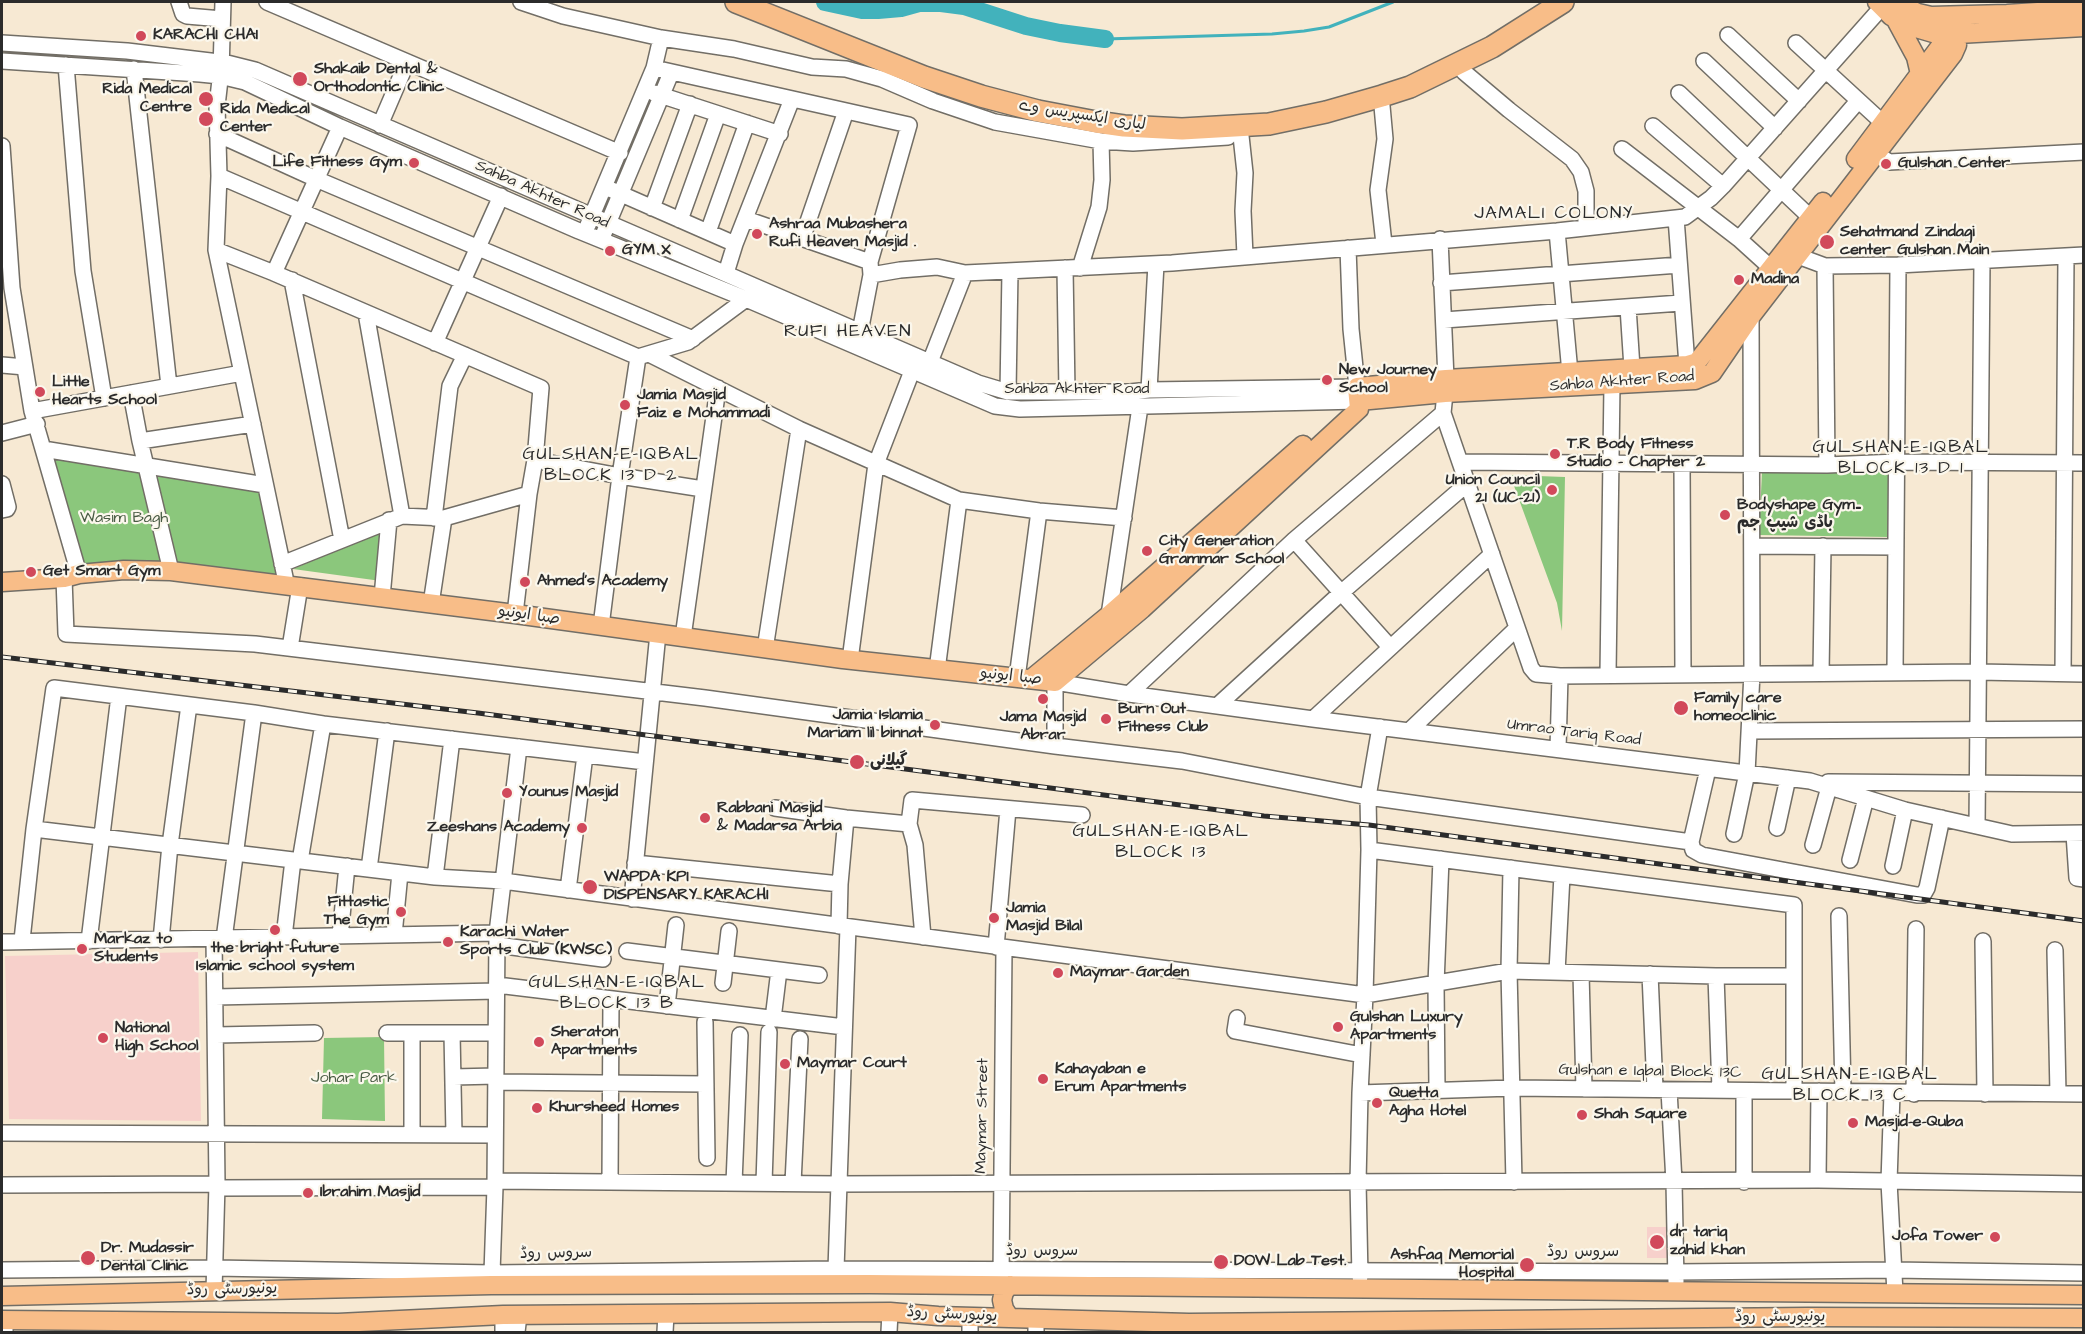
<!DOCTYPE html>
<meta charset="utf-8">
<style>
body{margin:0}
#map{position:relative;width:2085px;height:1334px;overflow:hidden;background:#f7e9d3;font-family:"Architects Daughter",sans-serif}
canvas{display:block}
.frame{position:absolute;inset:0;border:3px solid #2b2b2b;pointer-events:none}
</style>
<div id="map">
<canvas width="2085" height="1334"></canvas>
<div class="frame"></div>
</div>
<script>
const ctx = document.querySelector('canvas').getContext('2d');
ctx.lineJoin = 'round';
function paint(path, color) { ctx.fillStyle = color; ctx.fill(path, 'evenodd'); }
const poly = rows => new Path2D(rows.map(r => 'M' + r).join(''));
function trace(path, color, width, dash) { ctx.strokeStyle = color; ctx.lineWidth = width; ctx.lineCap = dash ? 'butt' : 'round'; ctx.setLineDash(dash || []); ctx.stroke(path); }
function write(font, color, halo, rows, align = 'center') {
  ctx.font = font + ' "Architects Daughter","Playpen Sans Arabic",sans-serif'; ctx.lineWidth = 4.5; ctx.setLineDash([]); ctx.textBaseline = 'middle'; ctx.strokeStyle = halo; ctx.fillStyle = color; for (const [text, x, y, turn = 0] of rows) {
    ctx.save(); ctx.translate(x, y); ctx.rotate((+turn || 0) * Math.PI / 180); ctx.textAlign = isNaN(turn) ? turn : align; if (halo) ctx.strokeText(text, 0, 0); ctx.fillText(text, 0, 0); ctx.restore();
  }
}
paint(poly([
 [198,952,201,1121,9,1119,5,956],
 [1647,1227,1667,1227,1667,1258,1647,1258]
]), '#f7d0cb');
paint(poly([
 [47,453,265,485,284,584,83,573],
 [1762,472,1888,472,1888,537,1759,535],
 [1510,475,1565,477,1562,631,1557,603],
 [386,529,381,581,293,569],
 [384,1037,385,1121,322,1119,324,1038]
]), '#8bc77c');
trace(poly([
 [1105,39,1272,34,1304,31,1329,27,1393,2]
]), '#42b2bc', 3);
trace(poly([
 [825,2,862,10,878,10,901,8,919,3,941,3,964,6,1026,26,1060,33,1105,39]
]), '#42b2bc', 18);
const minor = poly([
 [179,2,183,14,187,16,222,19],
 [223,2,221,71,217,106,219,176,216,250,285,577,284,584],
 [267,2,620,153],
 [521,2,563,16,661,38,734,49,812,67,846,69,882,79,933,101,995,122,1101,141,1133,143,1228,137],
 [1728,35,1799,101],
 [2,43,127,51,227,63,255,70,978,383,1008,392,1130,392,1149,390,1357,387,1351,329,1348,248],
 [1796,43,1883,123],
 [2,61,200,74,220,76,245,82,340,127,579,231,746,299,995,406,1020,409,1359,401],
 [1704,61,1775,128],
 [66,65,83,271,104,398],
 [654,68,909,125,870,262,871,275,860,332],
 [134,69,169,386],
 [1464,72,1509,110,1572,159,1581,172,1586,191,1586,228],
 [654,93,780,134],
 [1679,93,1811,218],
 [1382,106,1385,139,1378,190,1384,244],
 [380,125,407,62],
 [1653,126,1723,186],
 [217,134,316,179,693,339],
 [1241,136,1245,173,1243,211,1245,256],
 [2,146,12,288,32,411,79,574],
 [1622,149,1739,239,1771,268],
 [1868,149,1889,162,2084,152],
 [219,176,638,357],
 [612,190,735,244,726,273],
 [652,208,690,104],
 [1676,218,1687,365],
 [746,219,870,262],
 [680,220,718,114],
 [588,225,654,68,661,38],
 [1557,231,1570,373],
 [708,232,747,123],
 [604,233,671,73],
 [802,239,846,111],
 [1440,239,1446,379],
 [1739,239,1858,101],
 [735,244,792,99],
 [1791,249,1798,256,1825,266,1898,265,2084,255],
 [216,250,274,273,541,388,535,460,529,494,515,614],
 [1825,266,1827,465],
 [1065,268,1067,392],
 [1080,268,1099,207,1102,180,1101,141],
 [274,273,340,127],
 [871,275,900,270,937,267,965,273,1172,263,1557,231,1685,217,1711,198,1723,186,1882,7],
 [292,280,342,540],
 [1441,283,1679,265],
 [1628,307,1632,368],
 [366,313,402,516],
 [1444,320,1681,303],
 [435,343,501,196],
 [649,354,799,429,959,500,1039,511,1124,518],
 [930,362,965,273],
 [2,365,25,367],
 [1149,390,1156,264],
 [1008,392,1010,271],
 [131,393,140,441,171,571],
 [1445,393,1443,413,1531,668,1536,674,1560,676,1978,672,2084,674],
 [32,411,242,373],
 [2,433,37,424],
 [140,441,253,424],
 [43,449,265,485],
 [535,460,620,476,703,489],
 [1460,462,1827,465,1897,462,2084,463],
 [1682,464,1683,674],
 [2,484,8,507,7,509,2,510],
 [434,518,450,386,465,355],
 [1294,540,1390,647],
 [1753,546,1896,547],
 [282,564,402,516,444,518,529,494],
 [64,578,66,634,255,644,705,698,1055,746,1182,761,1368,797,1691,842],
 [382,597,389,520],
 [431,604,444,518],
 [1109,615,1140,407],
 [601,626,620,476,638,357,688,342,746,299],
 [683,637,718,388],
 [290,648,300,586],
 [765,649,799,429],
 [850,660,876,464,912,371],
 [937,670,959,500],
 [1895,672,1898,265],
 [1821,673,1823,546],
 [1608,674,1612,385],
 [2063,674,2066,256],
 [1017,678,1039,511],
 [1129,694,1294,540,1443,413],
 [1217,706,1342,592,1468,483],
 [1313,719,1492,554],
 [1409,731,1517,628],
 [1750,731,2084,729],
 [1055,746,1055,682,1129,694,1313,719,1810,781,1905,810,2012,834,2084,833],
 [1558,749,1560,676],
 [1708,769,1691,842,1693,850,1702,855,1917,895,1923,895,1927,888,1942,818],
 [1828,782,2084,784],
 [775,808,846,818,909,824],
 [1977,826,1982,261],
 [1777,828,1788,778],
 [34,829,435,877,503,881,1365,995,1509,971,1716,976,1793,976],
 [1734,834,1747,773,1752,673,1751,316,1747,313],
 [2074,834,2077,878,2084,879],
 [1813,845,1829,787],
 [1369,850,1794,905,1794,1091],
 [1850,860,1866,798],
 [300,861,323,724],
 [635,863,840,884],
 [1893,866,1905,810],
 [1511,868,1509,971,1514,1182],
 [369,869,387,731],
 [435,877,452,739],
 [568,890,585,755],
 [632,899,658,633],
 [1839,916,1843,1091],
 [839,926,840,884,846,818],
 [394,935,400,873],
 [340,936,347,866],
 [284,937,293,860],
 [923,937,915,845,909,824,912,800,1082,815],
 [224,939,254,713],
 [22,940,34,829,54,688,254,713,323,724,645,762],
 [161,940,170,845,189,705],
 [89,941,119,696],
 [1983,941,1985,1094],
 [2,942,497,933],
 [497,945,603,959],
 [996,947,1008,809],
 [2055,950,2058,1094],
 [627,951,819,975],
 [1557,972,1562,875],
 [1581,973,1584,1089],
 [1650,974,1655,1089],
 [1716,976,1720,1090],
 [723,983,729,931],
 [497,985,844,1027],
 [215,997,497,991],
 [667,1006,676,925],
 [1237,1018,1235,1031,1362,1055],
 [773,1019,779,970],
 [705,1022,707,1158],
 [387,1033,496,1033],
 [452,1033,454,1135],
 [216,1035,315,1033],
 [453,1077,496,1076],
 [496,1082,706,1084],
 [1437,1090,1436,984,1441,859],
 [1669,1090,1674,1182,1676,1282],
 [1360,1093,1512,1088,2084,1094],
 [1892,1093,1889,1182,1895,1293],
 [1914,1094,1916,929],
 [2,1133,495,1135],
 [412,1135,412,1033],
 [1818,1180,1819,1091],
 [495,1181,838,1184,1818,1180,2084,1184],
 [610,1182,611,999],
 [1744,1182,1744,1091],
 [734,1183,740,1035],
 [764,1183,769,1032],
 [793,1183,800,1039],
 [2,1185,217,1184],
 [217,1188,495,1187],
 [836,1269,848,927],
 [2,1270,215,1268,492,1273,836,1269,1675,1272,1893,1270,2084,1273],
 [492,1273,495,1187,497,933,519,747],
 [1360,1277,1358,1182,1360,1093,1365,995,1369,850,1368,797,1380,727],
 [1001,1278,1004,948],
 [214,1291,217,1184,214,939],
 [970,1316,970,1332],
 [5,1320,5,1332],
 [503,1332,503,1315],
 [517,1332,519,1315],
 [665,1332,666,1314],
 [889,1332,890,1312],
 [1036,1332,1036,1319]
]);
const major = poly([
 [1877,2,1891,16,1906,25,1940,35,2084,27],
 [1895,2,1918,13,1931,16,2007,14,2084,9],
 [1896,20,1916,57,1920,74],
 [1856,159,1951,32,1971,15],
 [1357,387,1446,379,1687,365,1697,362,1823,202],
 [1359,401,1445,393,1695,380,1712,373,1751,316,1953,54,1957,45,1956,38,1931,16],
 [2,582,64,578,79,574,124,570,171,571,515,614,843,659,1055,682,1142,609,1359,409,1357,387],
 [1031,679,1109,615,1303,445],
 [2,1296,491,1285,869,1284,2084,1295],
 [1010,1318,1004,1309,1002,1300,1004,1292,1010,1285],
 [2,1320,338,1323,503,1315,890,1312,938,1316,1189,1323,1808,1317,2084,1318]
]);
const highway = poly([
 [736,2,924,77,981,96,1038,111,1096,122,1124,126,1182,129,1269,124,1326,112,1382,96,1410,87,1492,47,1563,2]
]);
trace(minor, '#726e66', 18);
trace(major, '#726e66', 21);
trace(highway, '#726e66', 24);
trace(minor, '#fff', 15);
trace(major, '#f8bd88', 18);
trace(highway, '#f8bd88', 21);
const rail = poly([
 [2,657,478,713,1264,816,1369,825,2084,921]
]);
trace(rail, '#2b2b2b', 5);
trace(rail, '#fbf7ec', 3, [9]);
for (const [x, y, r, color] of [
 [141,36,6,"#d1495b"],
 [300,79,8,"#d1495b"],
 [206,99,8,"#d1495b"],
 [206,119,8,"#d1495b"],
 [414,163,6,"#d1495b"],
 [1886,164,6,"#d1495b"],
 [757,234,6,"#d1495b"],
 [1827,242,8,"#d1495b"],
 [610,251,6,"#d1495b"],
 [1739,280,6,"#d1495b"],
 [1327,380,6,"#d1495b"],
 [40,392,6,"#d1495b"],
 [625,405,6,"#d1495b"],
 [1555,454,6,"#d1495b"],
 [1552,490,6,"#d1495b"],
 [1725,515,6,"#d1495b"],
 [1147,551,6,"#d1495b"],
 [31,572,6,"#d1495b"],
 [525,582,6,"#d1495b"],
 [1043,699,6,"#d1495b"],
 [1681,708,8,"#d1495b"],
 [1106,719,6,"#d1495b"],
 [935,725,6,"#d1495b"],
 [857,762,8,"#d1495b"],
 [507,793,6,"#d1495b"],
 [705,818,6,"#d1495b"],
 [582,828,6,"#d1495b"],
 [590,887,8,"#d1495b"],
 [401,912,6,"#d1495b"],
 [994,918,6,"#d1495b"],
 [275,930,6,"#d1495b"],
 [448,942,6,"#d1495b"],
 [82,949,6,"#d1495b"],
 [1058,973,6,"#d1495b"],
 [1338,1027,6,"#d1495b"],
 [103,1038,6,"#d1495b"],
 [539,1042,6,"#d1495b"],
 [785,1064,6,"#d1495b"],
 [1043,1079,6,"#d1495b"],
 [1377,1103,6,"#d1495b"],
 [537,1108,6,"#d1495b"],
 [1582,1115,6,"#d1495b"],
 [1853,1123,6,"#d1495b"],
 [308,1193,6,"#d1495b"],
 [1995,1237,6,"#d1495b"],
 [1657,1242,8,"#d1495b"],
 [88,1258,8,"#d1495b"],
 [1221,1262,8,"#d1495b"],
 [1527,1265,8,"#d1495b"]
]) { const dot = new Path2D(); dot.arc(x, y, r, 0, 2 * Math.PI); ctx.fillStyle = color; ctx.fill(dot); trace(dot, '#fbf7ec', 2); }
write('bold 16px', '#2b2b2b', '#fbf7ec', [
 ["KARACHI CHAI",153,36],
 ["Shakaib Dental &",314,70],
 ["Orthodontic Clinic",314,88],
 ["Rida Medical",192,90,"right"],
 ["Centre",192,108,"right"],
 ["Rida Medical",220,110],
 ["Center",220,128],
 ["Life Fitness Gym",402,163,"right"],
 ["Gulshan Center",1898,164],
 ["Ashraa Mubashera",769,225],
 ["Rufi Heaven Masjid .",769,243],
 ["Sehatmand Zindagi",1840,233],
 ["center Gulshan Main",1840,251],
 ["GYM X",622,251],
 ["Madina",1751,280],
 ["New Journey",1339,371],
 ["School",1339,389],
 ["Little",52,383],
 ["Hearts School",52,401],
 ["Jamia Masjid",637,396],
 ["Faiz e Mohammadi",637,414],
 ["T.R Body Fitness",1567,445],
 ["Studio - Chapter 2",1567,463],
 ["Union Council",1540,481,"right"],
 ["21 (UC-21)",1540,499,"right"],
 ["Bodyshape Gym۔",1737,506],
 ["باڈی شیپ جم",1737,524],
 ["City Generation",1159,542],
 ["Grammar School",1159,560],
 ["Get Smart Gym",43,572],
 ["Ahmed's Academy",537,582],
 ["Family care",1694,699],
 ["homeoclinic",1694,717],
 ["Burn Out",1118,710],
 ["Fitness Club",1118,728],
 ["Jamia Islamia",923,716,"right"],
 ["Mariam lil binnat",923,734,"right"],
 ["Jama Masjid",1043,718,"center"],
 ["Abrar",1043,736,"center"],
 ["گیلانی",870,762],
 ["Younus Masjid",519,793],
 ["Rabbani Masjid",717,809],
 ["& Madarsa Arbia",717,827],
 ["Zeeshans Academy",570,828,"right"],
 ["WAPDA KPI",604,878],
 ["DISPENSARY KARACHI",604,896],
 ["Fittastic",389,903,"right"],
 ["The Gym",389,921,"right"],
 ["Jamia",1006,909],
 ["Masjid Bilal",1006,927],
 ["Karachi Water",460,933],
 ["Sports Club (KWSC)",460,951],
 ["Markaz to",94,940],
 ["Students",94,958],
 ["the bright future",275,949,"center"],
 ["Islamic school system",275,967,"center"],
 ["Maymar Garden",1070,973],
 ["Gulshan Luxury",1350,1018],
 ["Apartments",1350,1036],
 ["National",115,1029],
 ["High School",115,1047],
 ["Sheraton",551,1033],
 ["Apartments",551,1051],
 ["Maymar Court",797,1064],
 ["Kahayaban e",1055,1070],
 ["Erum Apartments",1055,1088],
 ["Quetta",1389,1094],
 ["Agha Hotel",1389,1112],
 ["Khursheed Homes",549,1108],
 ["Shah Square",1594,1115],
 ["Masjid-e-Quba",1865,1123],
 ["Ibrahim Masjid",320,1193],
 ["dr tariq",1670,1233],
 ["zahid khan",1670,1251],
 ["Jofa Tower",1983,1237,"right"],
 ["Dr. Mudassir",101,1249],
 ["Dental Clinic",101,1267],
 ["Ashfaq Memorial",1514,1256,"right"],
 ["Hospital",1514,1274,"right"],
 ["DOW Lab Test.",1234,1262]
], 'left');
write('16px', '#2b2b2b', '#fbf7ec', [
 ["لیاری ایکسپریس وے",1082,116,9],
 ["Sahba Akhter Road",542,195,24],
 ["Sahba Akhter Road",1622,382,-4],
 ["Sahba Akhter Road",1077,390],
 ["صبا ایونیو",529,616,8],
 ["صبا ایونیو",1011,677,6],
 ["Umrao Tariq Road",1574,733,7],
 ["Gulshan e Iqbal Block 13C",1650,1072,1],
 ["Maymar Street",983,1116,-89],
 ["سروس روڈ",1042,1252],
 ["سروس روڈ",1583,1253],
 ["سروس روڈ",556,1254,-1],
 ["یونیورسٹی روڈ",232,1290,-1],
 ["یونیورسٹی روڈ",952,1315,3],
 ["یونیورسٹی روڈ",1780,1318]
]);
write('16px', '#485a43', '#fbf7ec', [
 ["Wasim Bagh",124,519],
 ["Johar Park",354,1079]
]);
ctx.letterSpacing = '1.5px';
write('18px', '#2b2b2b', '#fbf7ec', [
 ["JAMALI COLONY",1554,214],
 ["RUFI HEAVEN",848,332],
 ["GULSHAN-E-IQBAL",1901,448],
 ["BLOCK 13 D 1",1901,469],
 ["GULSHAN-E-IQBAL",611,455],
 ["BLOCK 13 D 2",611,476],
 ["GULSHAN-E-IQBAL",1161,832],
 ["BLOCK 13",1161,853],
 ["GULSHAN-E-IQBAL",617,983],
 ["BLOCK 13 B",617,1004],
 ["GULSHAN-E-IQBAL",1850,1075],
 ["BLOCK 13 C",1850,1096]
]);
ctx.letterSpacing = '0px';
</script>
